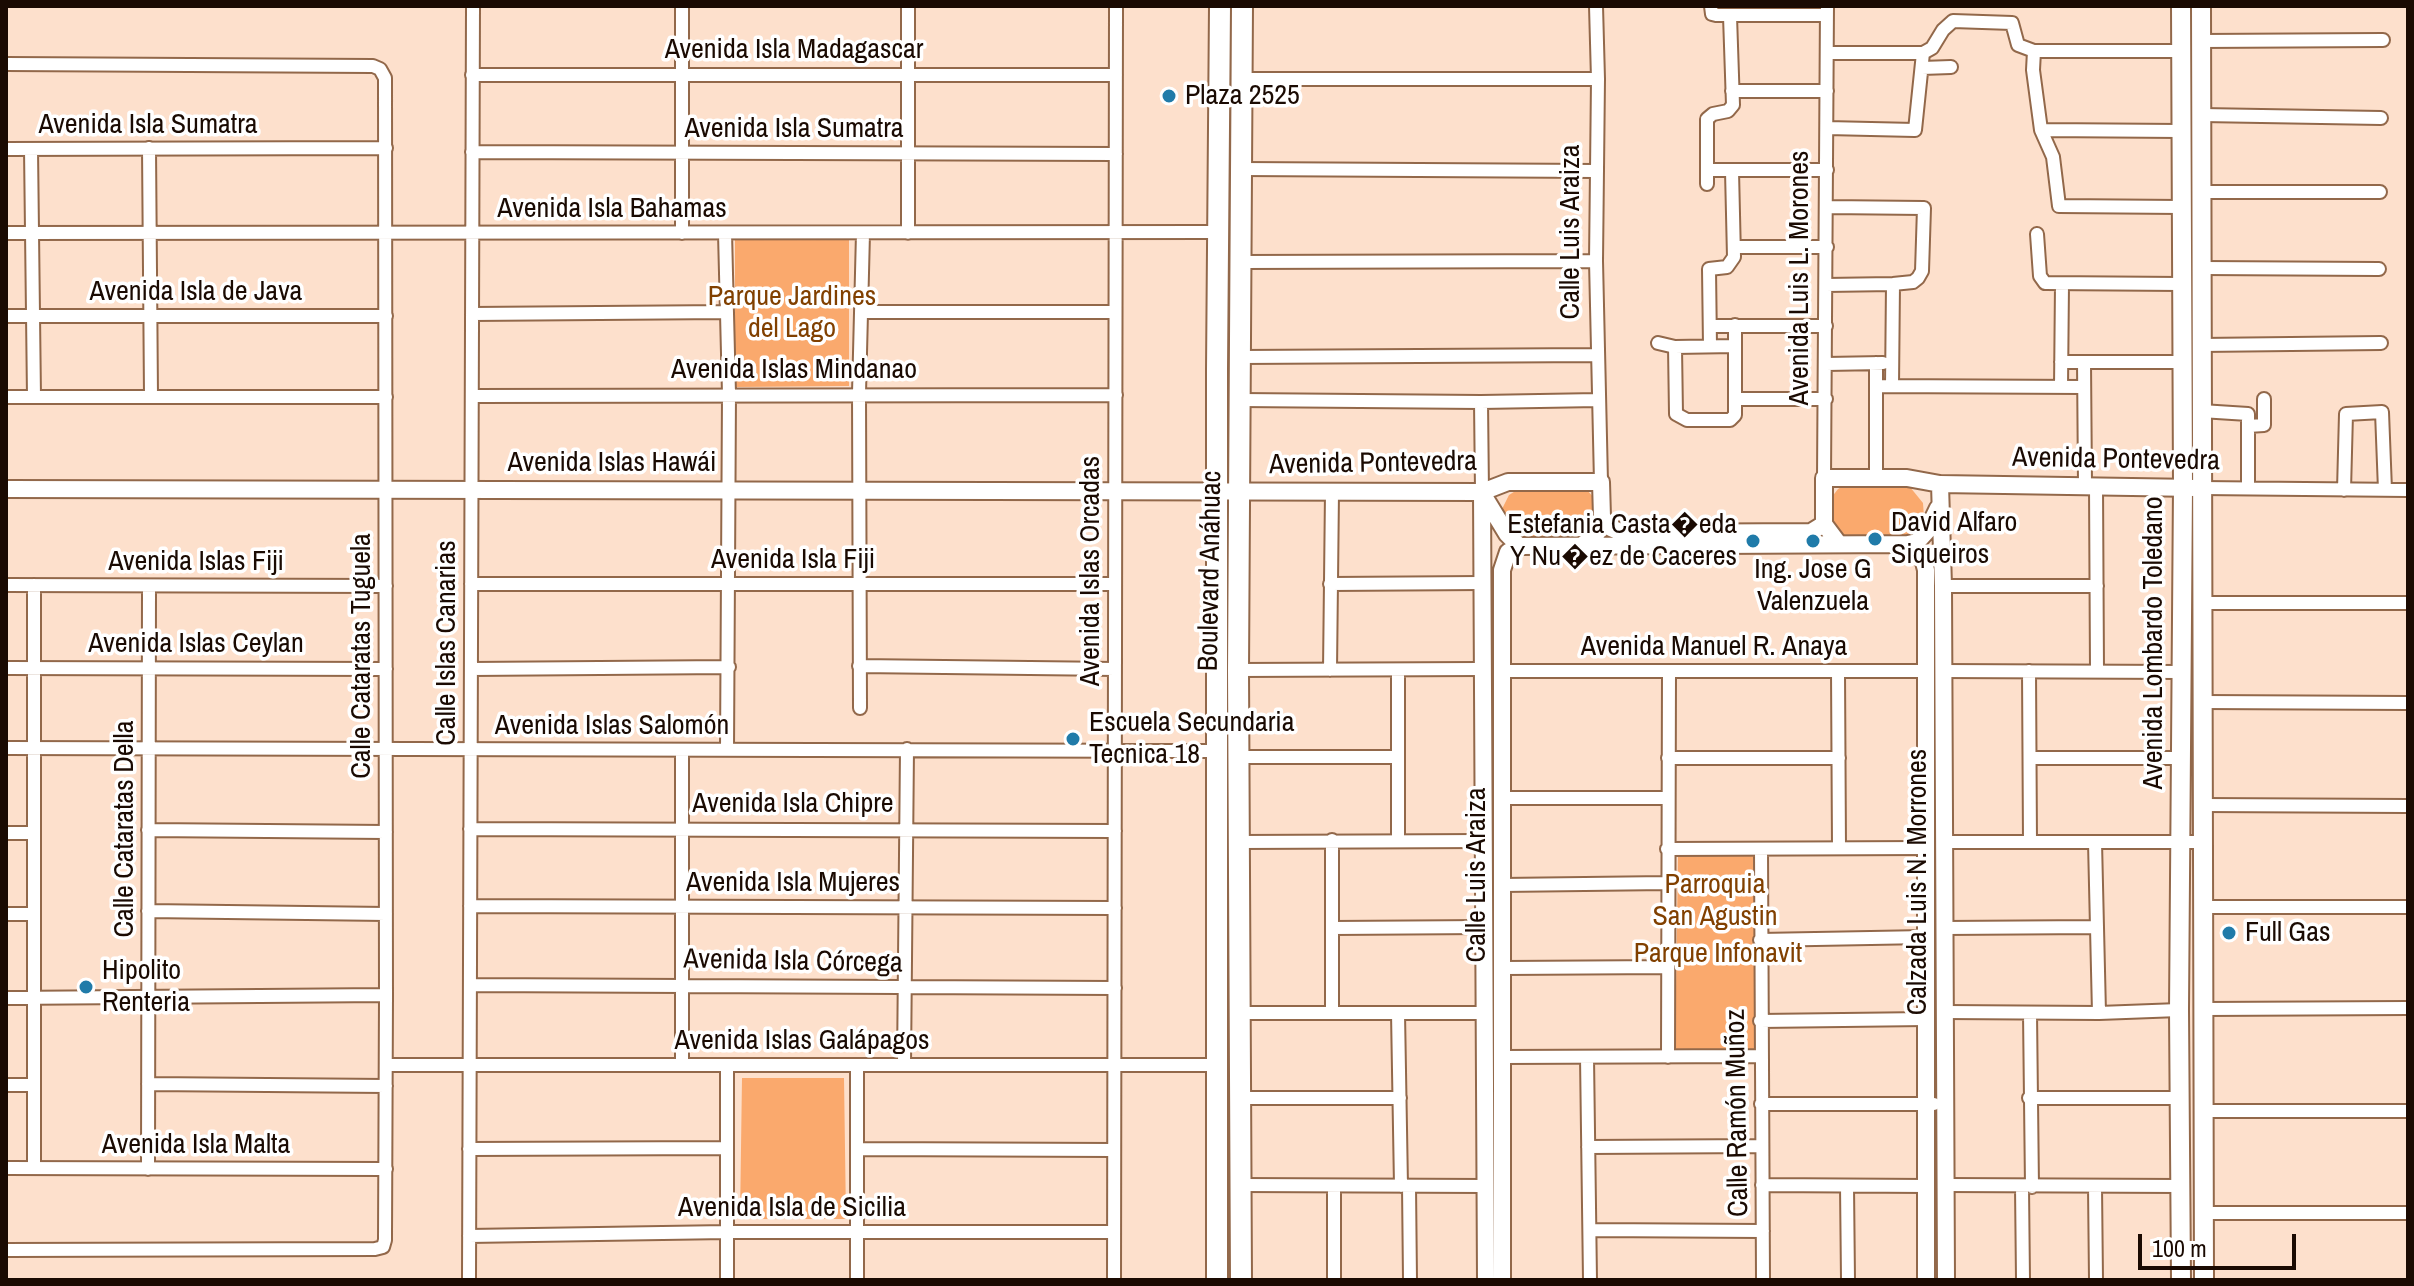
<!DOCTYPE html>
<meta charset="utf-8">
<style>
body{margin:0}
#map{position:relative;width:2414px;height:1286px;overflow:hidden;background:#fde0cc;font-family:"Archivo Narrow",sans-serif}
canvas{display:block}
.frame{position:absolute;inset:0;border:8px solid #1a0a02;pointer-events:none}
.scale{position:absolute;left:2138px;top:1234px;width:158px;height:36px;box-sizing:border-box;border:4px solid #1a0a02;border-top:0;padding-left:10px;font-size:24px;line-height:28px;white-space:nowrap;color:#1a0a02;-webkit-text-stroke:6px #fff;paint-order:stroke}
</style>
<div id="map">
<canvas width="2414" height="1286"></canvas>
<div class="frame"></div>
<div class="scale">100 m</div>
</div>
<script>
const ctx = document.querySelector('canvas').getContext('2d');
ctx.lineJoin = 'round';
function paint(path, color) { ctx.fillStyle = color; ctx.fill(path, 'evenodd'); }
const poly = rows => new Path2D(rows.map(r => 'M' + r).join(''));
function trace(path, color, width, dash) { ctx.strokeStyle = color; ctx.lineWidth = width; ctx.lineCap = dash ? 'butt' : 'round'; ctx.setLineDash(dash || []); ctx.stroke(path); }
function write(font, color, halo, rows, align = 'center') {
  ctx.font = font + ' "Archivo Narrow",sans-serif'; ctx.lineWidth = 7; ctx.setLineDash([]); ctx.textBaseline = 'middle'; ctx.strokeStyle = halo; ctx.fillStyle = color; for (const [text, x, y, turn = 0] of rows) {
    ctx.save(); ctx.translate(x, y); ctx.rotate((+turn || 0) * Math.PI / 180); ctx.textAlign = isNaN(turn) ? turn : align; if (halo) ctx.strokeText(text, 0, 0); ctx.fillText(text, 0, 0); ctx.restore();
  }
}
paint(poly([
 [735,240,849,240,849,386,735,387],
 [1895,482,1910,487,1923,503,1924,517,1914,536,1842,539,1829,526,1828,502,1838,489,1847,484],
 [1525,485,1585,488,1597,501,1599,516,1586,537,1522,540,1502,516,1502,509,1509,495],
 [1678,855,1759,856,1760,1052,1675,1053],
 [742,1078,844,1078,846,1219,740,1219]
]), '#faa96d');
const minor = poly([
 [908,6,908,233],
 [1596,6,1598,79,1596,261,1601,482],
 [1711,6,1712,14,1716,15,1827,15],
 [2201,41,2383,40],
 [2034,51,2033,70,2041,130,2053,157,2059,206,2181,207],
 [1827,53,1923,53],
 [1923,53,1932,48,1943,30,1953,21,2012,23,2018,45,2034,51,2181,51],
 [6,64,373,66,380,69,385,78,386,995,385,1240,383,1247,375,1249,6,1250],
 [1922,68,1951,67],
 [472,75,1116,75],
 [1242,79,1598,79],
 [1732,91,1827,91],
 [2202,115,2381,118],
 [1827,128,1915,130,1923,53],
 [2041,130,2181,131],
 [149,148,151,396],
 [6,149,386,148],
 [31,149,34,397],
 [472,152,1116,154],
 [1241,169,1596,171],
 [1708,170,1827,170],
 [1707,184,1707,119,1713,114,1728,111,1733,105,1730,16],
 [2201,192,2380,192],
 [6,233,1218,232],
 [682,233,682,6],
 [725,233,729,394,727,750],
 [2037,234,2040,276,2045,283,2181,284],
 [1734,247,1827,247],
 [1240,262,1596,261],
 [2202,268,2379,269],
 [1826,285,1893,284,1913,282,1918,278,1922,271,1924,208,1827,207],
 [862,312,1115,312],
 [472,314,726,312],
 [6,316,386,316],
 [1710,326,1826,326],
 [1658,343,1675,347,1735,346],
 [2201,345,2381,343],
 [1710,346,1709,269,1727,267,1734,257,1732,171],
 [1675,347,1676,414,1687,420,1730,420,1735,415,1735,325],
 [1240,357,1598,355],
 [2061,362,2182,362],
 [2084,362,2085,485],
 [1826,364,1883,363],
 [1876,386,2084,387],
 [1892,386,1893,284],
 [2061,387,2062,284],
 [472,396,1116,395],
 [6,397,386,397],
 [1735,399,1826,399],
 [1240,400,1481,402,1598,400],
 [1481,402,1482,492],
 [2201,411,2248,414,2248,488],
 [2248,426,2264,425,2264,399],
 [1876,477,1876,363],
 [1824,478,1827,6],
 [2096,486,2097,671],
 [2201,488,2408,490],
 [2344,490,2346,414,2382,412,2385,490],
 [471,584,1115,584],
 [1330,584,1482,583],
 [6,585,386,586],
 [1943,586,2097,586],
 [2202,603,2408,603],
 [859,666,1115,669],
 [6,668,386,669],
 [471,669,729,667],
 [1238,670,1481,669],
 [1330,670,1332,492],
 [1502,671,1926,671],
 [1838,671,1839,848],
 [1943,671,2182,672],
 [2029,671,2030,842],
 [2203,702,2408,703],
 [860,708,859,393,863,233],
 [6,748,1217,751],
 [682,750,682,1065],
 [1238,757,1398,757],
 [1668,758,1839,758],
 [2030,758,2182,758],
 [1502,798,1668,798],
 [2202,805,2408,806],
 [470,829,1115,831],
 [148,830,386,832],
 [6,833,34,833],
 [1332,840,1332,1013],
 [1398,840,1398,670],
 [1239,842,1484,841],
 [1943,842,2202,842],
 [2095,842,2099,1013],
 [1667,849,1926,848],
 [1761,849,1763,1280],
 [1502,885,1667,883],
 [470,906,1115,908],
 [2202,907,2408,907],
 [148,911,386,914],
 [6,914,34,914],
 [1332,928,1485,927],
 [1944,928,2097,927],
 [1760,940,1926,937],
 [1504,968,1668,967],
 [471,985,1115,988],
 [6,998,386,995],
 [2204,1009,2408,1008],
 [1945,1012,2099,1013,2179,1010],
 [1240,1013,1485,1013],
 [1398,1013,1401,1186],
 [2030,1013,2032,1187],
 [1760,1021,1926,1019],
 [1502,1057,1760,1056],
 [1587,1057,1590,1280],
 [1668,1057,1669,671],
 [386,1065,1219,1065],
 [904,1065,907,749],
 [148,1084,386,1086],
 [6,1085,34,1085],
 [1240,1098,1400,1098],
 [2029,1098,2181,1098],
 [1761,1104,1934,1104],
 [2203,1111,2408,1111],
 [1588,1147,1762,1146],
 [469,1149,727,1148],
 [858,1149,1114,1150],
 [6,1168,386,1169],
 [34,1168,34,585],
 [148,1169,149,586],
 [1241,1185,1485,1186],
 [1762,1185,1927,1186],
 [1946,1185,2181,1186],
 [1334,1186,1334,1280],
 [1409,1186,1410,1280],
 [1847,1186,1848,1280],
 [2095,1186,2096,1280],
 [2022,1187,2023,1280],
 [2204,1213,2408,1213],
 [1590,1230,1763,1231],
 [469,1236,727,1232,1114,1232],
 [469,1280,473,6],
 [727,1280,727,1066],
 [857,1280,857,1066],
 [1114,1280,1116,6]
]);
const tertiary = poly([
 [1940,484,1943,586,1946,1280],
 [6,489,1482,492,1508,482,1601,482,1602,517,1600,529,1593,538,1582,545],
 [1482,492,1486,1280],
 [1482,493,1507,534,1519,546],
 [1602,517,1611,528,1623,533,1811,532,1824,524],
 [1839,544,1824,524,1824,478,1907,478,1940,484,2196,488],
 [1908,544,1922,555,1926,570,1926,1280],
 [1519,546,1908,544,1917,542,1927,531,1938,508],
 [1502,1280,1502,570,1508,552,1519,546]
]);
const secondary = poly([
 [2181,6,2183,487,2179,1010,2181,1280],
 [2201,6,2204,1280]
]);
const primary = poly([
 [1217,1280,1217,369,1220,6],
 [1241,1280,1238,670,1242,6]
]);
trace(minor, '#92684a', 16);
trace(tertiary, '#92684a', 20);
trace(secondary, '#92684a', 22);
trace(primary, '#92684a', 24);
trace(minor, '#fff', 12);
trace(tertiary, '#fff', 16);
trace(secondary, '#fff', 18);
trace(primary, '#fff', 20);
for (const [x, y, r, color] of [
 [1169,96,8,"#207ba9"],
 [1875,539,8,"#207ba9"],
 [1753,541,8,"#207ba9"],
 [1813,541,8,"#207ba9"],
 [1073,739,8,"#207ba9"],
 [2229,933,8,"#207ba9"],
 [86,987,8,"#207ba9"]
]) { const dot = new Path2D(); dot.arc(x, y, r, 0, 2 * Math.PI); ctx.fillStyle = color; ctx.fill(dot); trace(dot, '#fff', 3); }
write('28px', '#1a0a02', '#fff', [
 ["Avenida Isla Madagascar",794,50],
 ["Avenida Isla Sumatra",148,125],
 ["Avenida Isla Sumatra",794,129],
 ["Avenida Isla Bahamas",612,209],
 ["Calle Luis Araiza",1571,232,-90],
 ["Avenida Luis L. Morones",1800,278,-90],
 ["Avenida Isla de Java",196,292],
 ["Avenida Islas Mindanao",794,370],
 ["Avenida Pontevedra",2116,460,1],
 ["Avenida Islas Hawái",612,463],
 ["Avenida Pontevedra",1373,464,-1],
 ["Avenida Isla Fiji",793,560],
 ["Avenida Islas Fiji",196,562],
 ["Avenida Islas Orcadas",1091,571,-90],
 ["Boulevard Anáhuac",1211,571,-89],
 ["Calle Islas Canarias",447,643,-90],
 ["Avenida Lombardo Toledano",2154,643,-90],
 ["Avenida Islas Ceylan",196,644],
 ["Avenida Manuel R. Anaya",1714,647],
 ["Calle Cataratas Tuguela",362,656,-90],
 ["Avenida Islas Salomón",612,726],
 ["Avenida Isla Chipre",793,804],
 ["Calle Cataratas Della",125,829,-90],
 ["Calle Luis Araiza",1477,875,-90],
 ["Calzada Luis N. Morrones",1918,882,-90],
 ["Avenida Isla Mujeres",793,883],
 ["Avenida Isla Córcega",793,962,1],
 ["Avenida Islas Galápagos",802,1041],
 ["Calle Ramón Muñoz",1738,1113,-91],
 ["Avenida Isla Malta",196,1145],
 ["Avenida Isla de Sicilia",792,1208]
]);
write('28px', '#1a0a02', '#fff', [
 ["Plaza 2525",1185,96],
 ["David Alfaro",1891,523],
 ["Siqueiros",1891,555],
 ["Estefania Casta�eda",1737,525,"right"],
 ["Y Nu�ez de Caceres",1737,557,"right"],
 ["Ing. Jose G",1813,570,"center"],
 ["Valenzuela",1813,602,"center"],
 ["Escuela Secundaria",1089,723],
 ["Tecnica 18",1089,755],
 ["Full Gas",2245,933],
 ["Hipolito",102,971],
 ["Renteria",102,1003]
], 'left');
write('28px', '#814000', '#fff', [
 ["Parque Jardines",792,297],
 ["del Lago",792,329],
 ["Parroquia",1715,885],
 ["San Agustin",1715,917],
 ["Parque Infonavit",1718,954]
]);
</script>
